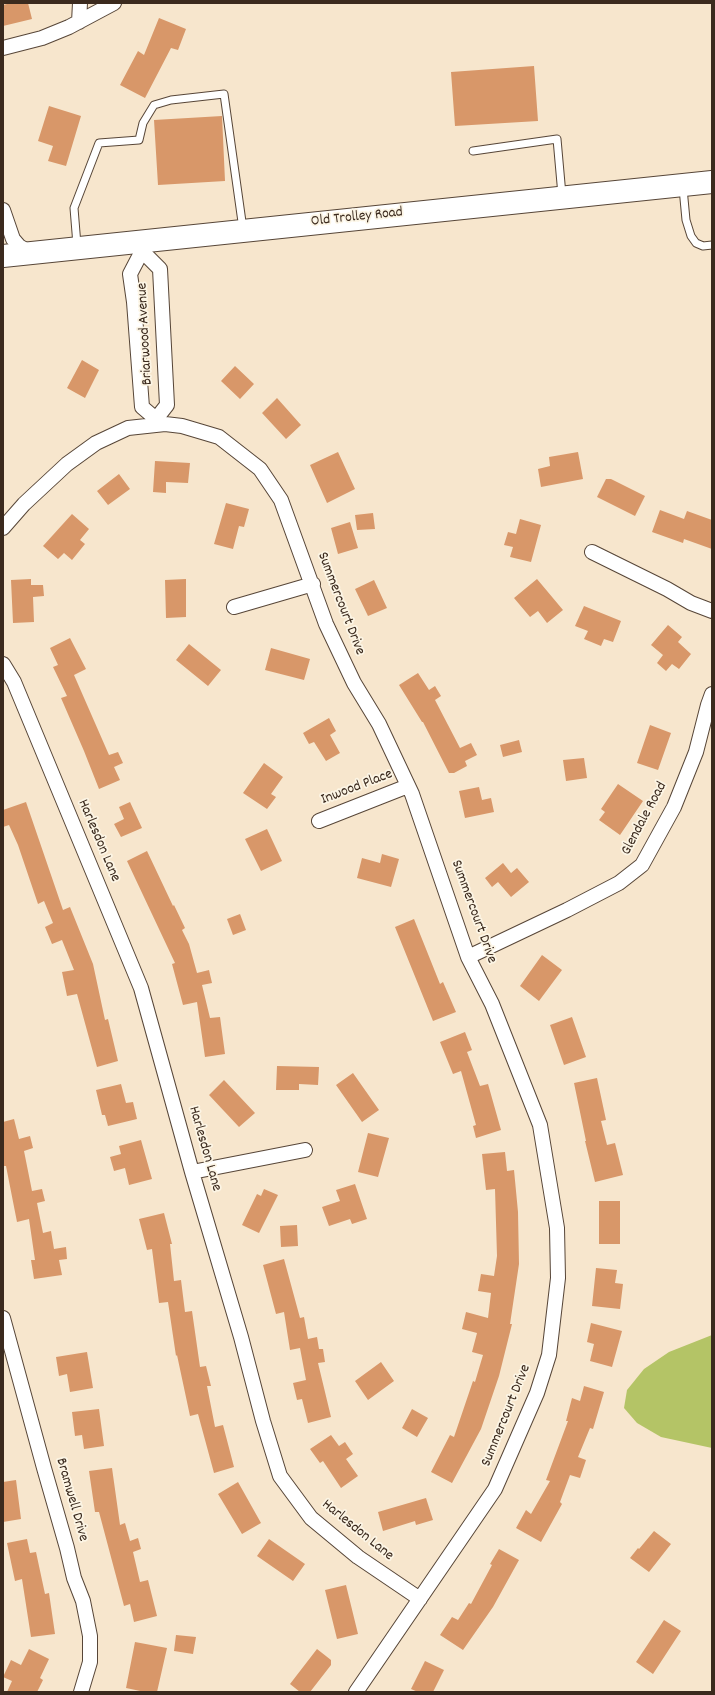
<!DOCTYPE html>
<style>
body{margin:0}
#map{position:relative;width:715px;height:1695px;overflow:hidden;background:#f7e6cd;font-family:Dekko,sans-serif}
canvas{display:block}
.frame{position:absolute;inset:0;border:4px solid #3b2a1e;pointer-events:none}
</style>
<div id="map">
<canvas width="715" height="1695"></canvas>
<div class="frame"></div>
</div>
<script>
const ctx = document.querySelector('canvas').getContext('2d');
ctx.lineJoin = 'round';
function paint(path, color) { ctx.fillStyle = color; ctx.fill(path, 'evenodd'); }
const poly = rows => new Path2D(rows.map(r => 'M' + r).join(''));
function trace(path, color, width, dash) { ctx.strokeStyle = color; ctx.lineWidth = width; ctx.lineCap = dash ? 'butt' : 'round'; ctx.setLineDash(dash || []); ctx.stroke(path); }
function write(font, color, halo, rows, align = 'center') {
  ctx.font = font + ' Dekko,sans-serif'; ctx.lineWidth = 3.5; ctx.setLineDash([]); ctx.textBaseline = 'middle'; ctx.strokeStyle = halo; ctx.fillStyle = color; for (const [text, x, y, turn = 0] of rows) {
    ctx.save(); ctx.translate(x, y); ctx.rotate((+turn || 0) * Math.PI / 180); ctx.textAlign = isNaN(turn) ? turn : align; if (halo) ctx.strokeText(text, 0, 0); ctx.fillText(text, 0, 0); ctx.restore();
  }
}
paint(poly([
 [712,1335,712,1448,661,1437,637,1423,624,1408,627,1390,644,1369,669,1352]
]), '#b4c466');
paint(poly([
 [11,3,28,3,32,19,3,26,3,5],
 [159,18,186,29,178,50,171,48,145,98,120,85,138,51,144,55],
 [534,66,538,121,455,126,451,72],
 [49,106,81,116,66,166,48,161,53,146,38,141],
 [222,116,225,181,158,185,154,120],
 [82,360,99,370,85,398,67,388],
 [235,366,254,384,240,399,221,381],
 [277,398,301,425,286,439,262,413],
 [338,452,355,489,327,503,310,465],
 [578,452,583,479,541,487,538,469,550,466,549,457],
 [155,461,190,463,188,483,166,482,166,493,153,492],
 [119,474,130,489,108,505,97,491],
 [606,479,611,479,645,496,635,516,597,497],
 [226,503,249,509,244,527,239,526,233,549,214,544],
 [660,510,684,519,687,511,712,520,712,549,684,539,683,543,652,532],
 [373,513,375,529,357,530,355,515],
 [72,514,89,529,80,540,85,544,72,560,64,553,58,559,43,546],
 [520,519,541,525,531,562,510,557,513,547,504,545,508,532,516,534],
 [350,522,358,548,338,554,331,528],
 [31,579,31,585,43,585,44,596,33,597,34,622,13,623,11,580],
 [186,579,186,617,166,618,165,580],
 [537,579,563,610,547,623,538,611,530,617,514,598],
 [374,580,387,608,368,616,355,589],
 [584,606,621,621,613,642,604,639,601,646,584,639,588,631,575,626],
 [668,625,682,637,678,642,691,654,679,669,672,664,666,671,657,663,663,655,651,645],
 [70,638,86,669,74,675,109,755,118,752,123,763,114,767,120,780,99,789,84,751,61,698,67,696,53,667,58,665,50,648],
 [189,644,221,670,208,686,176,660],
 [271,648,310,659,304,680,265,670],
 [418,673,429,690,435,686,441,696,435,700,460,748,471,743,477,755,465,761,467,766,454,773,449,773,423,722,422,722,399,685],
 [329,718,336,731,330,735,340,753,326,761,314,742,309,744,303,733],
 [650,725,671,733,658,770,637,763],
 [519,740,522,752,503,757,500,745],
 [584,758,587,778,566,781,563,760],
 [264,763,283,777,271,794,276,797,267,809,243,793],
 [618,784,643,801,620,835,599,820,605,812,601,809],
 [479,787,482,800,491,798,494,812,465,818,459,791],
 [26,802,63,910,70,907,93,964,105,1020,108,1019,118,1061,97,1067,77,994,67,996,62,972,74,970,62,940,52,944,45,927,53,923,44,901,38,904,18,845,9,825,3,827,3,810],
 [130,802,142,828,121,837,114,824,124,819,119,807],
 [267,829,282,861,261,871,245,839],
 [147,851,173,906,174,905,185,928,182,930,189,944,197,973,209,970,212,983,202,985,210,1018,220,1017,225,1054,205,1057,197,1002,183,1005,172,964,175,963,127,861],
 [382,854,399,859,391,887,357,878,362,858,380,863],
 [503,863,511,873,517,868,529,882,511,897,498,882,492,887,485,878],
 [240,914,246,930,233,935,227,919],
 [414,919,440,984,443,982,456,1012,433,1021,395,927],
 [542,955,562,970,539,1001,520,986],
 [572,1017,586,1057,564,1065,550,1025],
 [465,1032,472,1050,467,1052,480,1086,488,1084,501,1130,476,1138,473,1126,476,1125,461,1071,453,1074,440,1042],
 [277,1066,319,1067,318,1085,299,1084,299,1090,276,1090],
 [353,1073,379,1110,362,1122,336,1085],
 [597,1078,606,1120,601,1121,607,1145,615,1143,623,1175,595,1182,585,1141,586,1141,574,1083],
 [224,1080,255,1113,239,1127,209,1095],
 [121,1084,126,1103,133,1102,137,1119,108,1126,105,1115,102,1115,96,1090],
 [14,1119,19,1139,30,1136,33,1148,24,1151,32,1191,42,1189,45,1201,37,1203,43,1233,51,1231,54,1249,66,1247,67,1259,59,1260,62,1275,34,1279,31,1260,35,1260,29,1219,17,1222,6,1166,3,1166,3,1122],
 [368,1133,389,1138,378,1177,358,1172],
 [141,1140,152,1179,129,1185,125,1168,114,1171,110,1157,121,1154,119,1146],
 [505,1152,507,1171,514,1170,518,1212,519,1264,510,1324,512,1324,499,1376,481,1429,452,1483,431,1472,450,1435,454,1437,473,1381,475,1382,483,1355,472,1352,477,1333,462,1329,466,1312,488,1318,491,1293,478,1291,481,1274,494,1276,497,1256,495,1189,486,1190,482,1154],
 [355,1184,367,1219,352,1224,350,1219,329,1226,322,1207,340,1201,336,1190],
 [264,1189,278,1195,259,1233,242,1225,257,1194,261,1196],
 [599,1201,620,1201,620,1244,599,1244],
 [164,1213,172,1244,170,1244,174,1281,181,1280,185,1312,192,1311,200,1367,206,1366,211,1386,207,1386,215,1427,223,1425,234,1467,214,1473,198,1414,190,1416,177,1355,176,1356,168,1302,159,1303,152,1249,147,1250,139,1219],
 [297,1225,298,1246,281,1247,280,1226],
 [284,1259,300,1318,304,1317,308,1339,317,1337,319,1349,323,1349,325,1362,318,1363,331,1417,308,1423,302,1399,297,1400,293,1383,306,1380,300,1348,290,1350,284,1312,276,1314,263,1265],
 [596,1268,617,1270,615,1283,623,1284,620,1309,592,1306],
 [591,1323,622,1331,612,1367,590,1361,594,1344,587,1342],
 [87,1352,93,1388,70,1392,67,1374,59,1376,56,1357],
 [381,1362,394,1381,368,1400,355,1381],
 [584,1386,604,1392,593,1429,590,1428,578,1457,586,1460,580,1478,570,1475,560,1502,562,1504,541,1542,516,1528,526,1510,531,1514,550,1481,546,1480,568,1421,566,1421,572,1398,580,1401],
 [99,1409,104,1446,84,1449,82,1435,75,1436,72,1412],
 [412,1409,428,1418,417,1437,402,1428],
 [331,1435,339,1446,345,1442,353,1454,346,1459,358,1476,341,1488,323,1461,320,1463,310,1449],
 [112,1468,120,1525,125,1523,130,1541,138,1538,141,1549,133,1552,140,1582,148,1580,157,1616,134,1622,130,1604,124,1606,99,1512,95,1512,89,1471],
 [16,1480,21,1519,3,1522,3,1482],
 [238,1482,261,1523,242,1534,218,1494],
 [426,1498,433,1520,416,1525,415,1521,383,1531,378,1512],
 [654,1531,671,1544,649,1572,630,1558,638,1548,639,1549],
 [27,1539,30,1553,36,1552,45,1594,49,1593,55,1634,31,1637,22,1579,15,1581,7,1543],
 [269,1539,305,1564,293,1581,257,1556],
 [499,1549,519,1560,493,1607,463,1650,440,1635,452,1617,458,1620,469,1603,471,1604,492,1565,490,1564],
 [346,1585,358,1634,337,1639,325,1590],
 [664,1620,681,1631,653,1674,636,1662],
 [176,1635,196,1637,193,1654,174,1651],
 [135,1642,167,1648,157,1692,145,1692,126,1688],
 [29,1649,49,1659,40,1678,43,1680,37,1692,7,1692,12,1681,3,1677,11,1660,21,1665],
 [317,1649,331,1660,331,1665,310,1692,300,1692,290,1684],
 [425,1661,444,1670,433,1692,418,1692,411,1689]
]), '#d89769');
const service = poly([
 [473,151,557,139,562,195],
 [683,188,686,220,691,236,696,243,703,246,712,245],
 [77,245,74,208,99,143,139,140,143,123,154,105,171,100,224,94,243,229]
]);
const minor = poly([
 [79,22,80,3],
 [3,48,42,38,69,27,114,3],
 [3,210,13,239,19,246,29,252],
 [140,240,142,251,130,274,134,302,142,407,156,419],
 [142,251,160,269,167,405,156,419,156,425],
 [3,528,24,504,67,464,96,443,128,428,165,424,182,426,219,437,260,469,281,500,326,624,354,683,379,724,412,794,468,957,492,1004,540,1125,557,1228,558,1278,549,1355,537,1393,495,1489,356,1692],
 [592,552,667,589,691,603,712,611],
 [234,607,313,584],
 [3,664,14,682,141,988,192,1172,241,1337,263,1421,280,1476,311,1518,358,1557,420,1599],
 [319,821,408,786],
 [468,957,567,910,619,883,642,865,674,807,696,752,708,705,712,694],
 [192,1172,305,1150],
 [3,1318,44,1468,67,1548,74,1578,83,1601,90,1636,90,1662,81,1692]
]);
const primary = poly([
 [3,256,712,182]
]);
trace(service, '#574638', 9);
trace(minor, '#574638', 16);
trace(primary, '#574638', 24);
trace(service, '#fff', 7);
trace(minor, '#fff', 14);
trace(primary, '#fff', 22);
write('15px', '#3b2a1e', '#fcf5e5', [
 ["Old Trolley Road",357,218,-6],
 ["Briarwood Avenue",146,334,-93],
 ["Summercourt Drive",340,604,69],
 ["Inwood Place",357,788,-21],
 ["Glendale Road",645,819,-62],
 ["Harlesdon Lane",98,841,67],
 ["Summercourt Drive",473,912,70],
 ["Harlesdon Lane",204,1149,74],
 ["Summercourt Drive",507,1416,-68],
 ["Bramwell Drive",71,1500,74],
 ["Harlesdon Lane",357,1531,39]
]);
</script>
